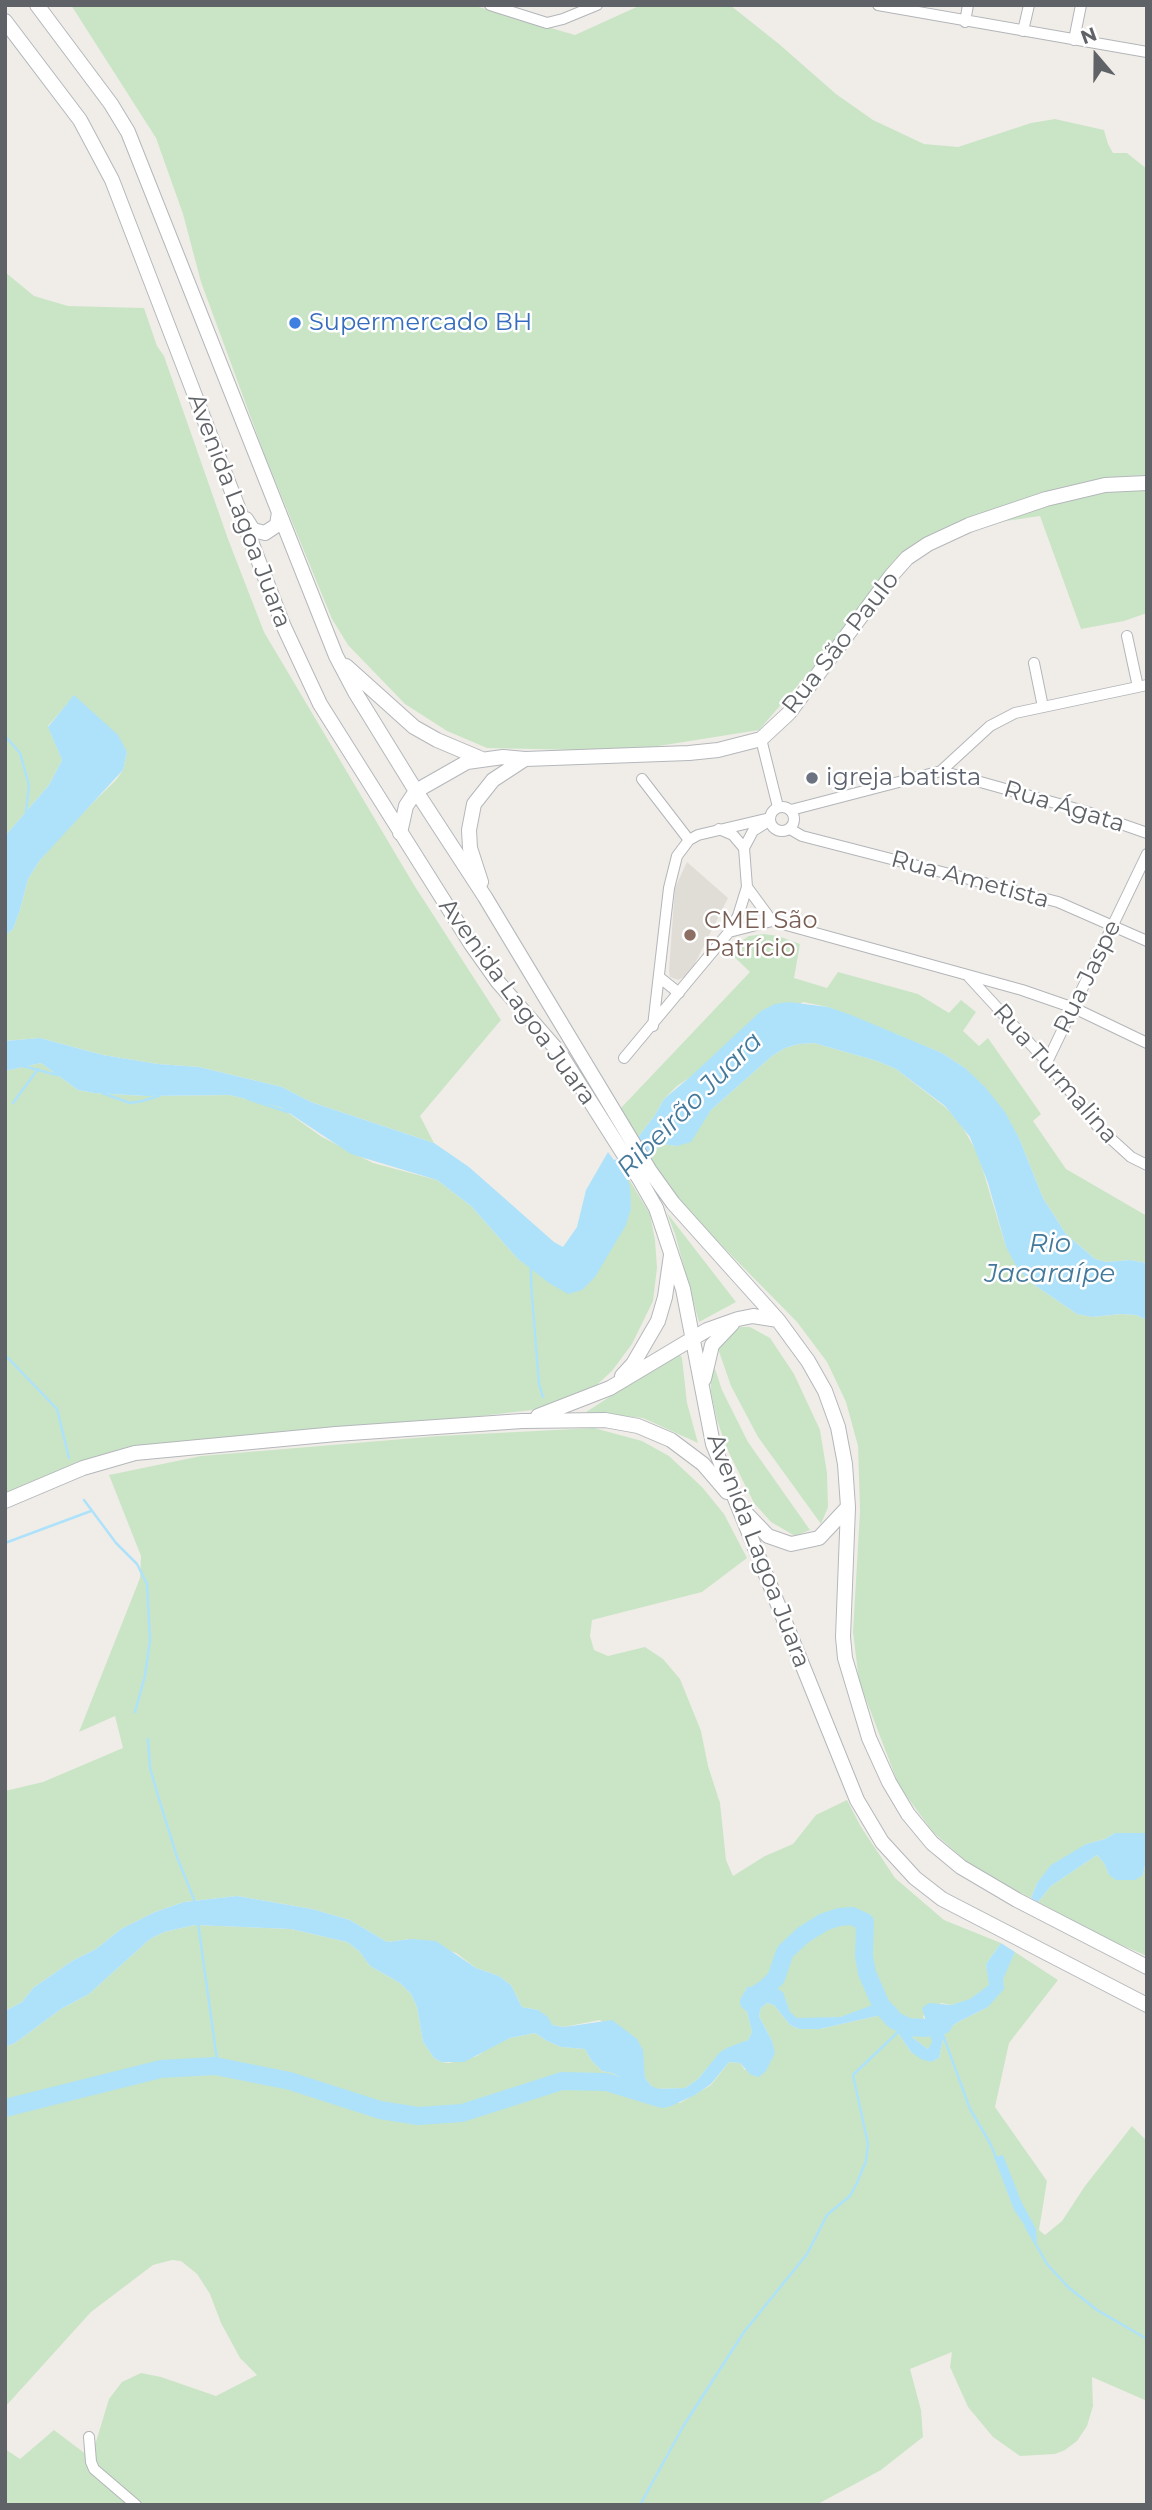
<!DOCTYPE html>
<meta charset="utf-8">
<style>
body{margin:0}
#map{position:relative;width:1152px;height:2510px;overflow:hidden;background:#f0ede8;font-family:Montserrat,sans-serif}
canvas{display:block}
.frame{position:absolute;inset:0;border:7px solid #5f6367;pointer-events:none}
.north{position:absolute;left:1061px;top:21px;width:70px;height:70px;-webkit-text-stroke:5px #fff;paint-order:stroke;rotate:340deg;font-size:19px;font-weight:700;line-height:28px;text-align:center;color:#5f6367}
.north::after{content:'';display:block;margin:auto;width:24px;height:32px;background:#5f6367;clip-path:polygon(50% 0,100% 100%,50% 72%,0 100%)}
</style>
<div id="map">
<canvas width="1152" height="2510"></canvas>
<div class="frame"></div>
<div class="north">N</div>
</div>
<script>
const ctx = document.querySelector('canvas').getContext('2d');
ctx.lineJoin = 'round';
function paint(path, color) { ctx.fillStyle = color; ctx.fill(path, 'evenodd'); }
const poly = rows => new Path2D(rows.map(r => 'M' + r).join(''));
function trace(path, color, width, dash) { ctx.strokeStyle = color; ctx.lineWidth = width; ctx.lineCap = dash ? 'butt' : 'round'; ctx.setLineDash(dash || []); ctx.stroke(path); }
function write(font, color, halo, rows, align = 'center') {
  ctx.font = font + ' Montserrat,sans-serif'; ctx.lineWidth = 5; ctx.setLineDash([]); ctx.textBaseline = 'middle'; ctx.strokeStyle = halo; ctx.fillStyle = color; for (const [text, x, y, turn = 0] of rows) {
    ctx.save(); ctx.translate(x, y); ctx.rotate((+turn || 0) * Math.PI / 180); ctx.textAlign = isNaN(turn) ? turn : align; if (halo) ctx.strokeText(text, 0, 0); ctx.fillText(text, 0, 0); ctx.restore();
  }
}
paint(poly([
 [687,862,728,898,689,975,678,980,670,977,669,971,675,888]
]), '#e0dcd6');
paint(poly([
 [71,5,472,5,575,35,641,5,730,5,779,44,836,94,873,120,924,144,958,147,1031,123,1055,119,1104,130,1108,144,1113,153,1127,153,1147,169,1147,613,1124,621,1081,629,1040,516,945,530,895,559,819,661,759,730,627,751,487,748,447,731,405,704,348,645,332,619,265,456,201,282,183,214,156,138],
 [5,272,34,296,68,306,144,308,157,346,164,356,228,539,264,632,414,885,501,1020,420,1116,434,1143,311,1102,282,1087,199,1067,158,1064,103,1055,40,1038,5,1041,5,936,13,929,20,910,28,879,40,860,65,830,116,780,123,770,127,752,74,696,48,726,62,760,49,785,5,836],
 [764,934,778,936,800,944,794,978,827,988,838,972,918,994,949,1013,961,1000,976,1012,963,1031,979,1046,988,1038,1041,1114,1033,1121,1066,1169,1147,1216,1147,1263,1130,1260,1106,1262,1095,1259,1066,1234,1043,1198,1019,1138,965,1068,942,1053,828,1007,803,1002,677,1086,664,1099,655,1115,636,1140,620,1109,750,972,727,950,749,936],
 [814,1043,877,1061,896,1069,945,1107,959,1121,978,1154,1006,1247,1030,1282,1077,1314,1092,1317,1121,1314,1136,1315,1147,1320,1147,1833,1115,1833,1105,1839,1086,1844,1037,1883,1031,1898,975,1869,933,1832,899,1786,859,1681,853,1632,860,1511,858,1446,846,1402,827,1362,797,1322,679,1202,649,1155,662,1144,677,1146,711,1110,772,1056,785,1048,799,1044],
 [41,1063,78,1090,94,1093,146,1096,229,1095,280,1107,322,1137,373,1163,437,1180,471,1206,518,1259,534,1270,631,1208,627,1176,650,1214,655,1240,657,1268,653,1301,632,1344,612,1371,591,1390,549,1408,438,1421,199,1441,5,1497,5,1071],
 [667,1213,736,1302,699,1322,675,1234],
 [732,1327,750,1327,770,1338,794,1374,820,1430,827,1473,828,1507,821,1524,758,1437,731,1386,715,1340],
 [710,1354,722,1390,748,1442,810,1530,795,1536,771,1522,754,1503,727,1449,717,1420,711,1392],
 [675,1355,680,1355,682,1358,687,1403,698,1443,643,1418,586,1412],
 [594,1428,642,1441,669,1456,702,1487,724,1514,747,1558,702,1592,592,1620,590,1636,594,1650,608,1656,645,1647,663,1659,680,1679,701,1731,708,1766,720,1803,726,1860,733,1876,765,1856,793,1844,816,1815,847,1800,861,1827,895,1878,944,1920,1001,1943,986,1964,990,1985,970,2000,951,2005,941,2003,923,2016,933,2042,928,2049,913,2038,896,2008,856,2012,840,2017,797,2019,790,2013,786,2001,747,1987,743,1996,752,2032,748,2040,739,2044,708,2067,698,2079,685,2088,654,2089,645,2078,643,2066,600,2020,564,2027,552,2025,538,2010,522,2007,511,1985,499,1976,476,1968,456,1953,411,1939,387,1942,350,1920,312,1909,237,1896,184,1902,155,1912,121,1929,96,1949,72,1961,33,1988,22,2002,5,2011,5,1791,43,1782,123,1748,115,1716,79,1732,140,1578,141,1556,109,1475,201,1456,439,1436],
 [1097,1855,1104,1863,1109,1875,1143,1875,1147,1856,1147,1956,1110,1940,1038,1902,1051,1886],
 [195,1925,291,1929,347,1942,359,1951,370,1966,400,1983,411,1994,417,2007,423,2042,434,2058,441,2062,449,2063,477,2056,493,2045,510,2038,535,2033,547,2041,561,2047,585,2049,591,2060,602,2071,612,2073,633,2085,645,2098,680,2103,711,2085,729,2062,740,2063,745,2070,772,2041,759,2016,761,2008,767,2003,774,2005,790,2025,799,2029,820,2029,881,2015,889,2020,911,2052,931,2062,939,2058,945,2031,958,2022,988,2007,1015,1952,1058,1980,1009,2043,995,2107,1047,2181,1039,2230,1045,2235,1062,2221,1085,2186,1132,2126,1147,2141,1147,2401,1092,2377,1093,2406,1087,2426,1077,2441,1065,2450,1055,2454,1020,2456,993,2437,968,2407,950,2367,952,2352,910,2369,921,2410,923,2437,881,2470,816,2505,5,2505,5,2449,20,2459,54,2430,91,2458,109,2399,122,2382,141,2373,161,2377,216,2396,257,2375,240,2358,221,2323,210,2294,197,2274,181,2261,172,2260,153,2265,91,2312,5,2407,5,2047,15,2043,61,2009,89,1994,150,1939,164,1932]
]), '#cae5c6');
paint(poly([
 [74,695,118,735,127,752,123,770,40,860,28,879,20,910,13,929,5,936,5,836,49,785,62,760,48,727],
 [789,1002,828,1007,851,1015,942,1053,965,1068,985,1087,1005,1112,1019,1138,1043,1198,1066,1234,1095,1259,1106,1262,1130,1260,1147,1263,1147,1320,1136,1315,1121,1314,1092,1317,1077,1314,1030,1282,1016,1266,1006,1247,988,1183,970,1137,945,1106,896,1069,877,1061,814,1043,799,1044,785,1048,772,1056,711,1110,691,1142,677,1146,662,1144,649,1155,636,1140,655,1115,664,1099,690,1077,761,1011,775,1004],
 [40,1038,103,1055,158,1064,199,1067,282,1087,311,1102,434,1143,469,1167,554,1242,563,1247,577,1227,586,1190,608,1152,614,1160,618,1159,626,1171,630,1188,631,1208,626,1225,595,1277,582,1290,568,1294,549,1283,518,1259,471,1206,437,1180,351,1154,280,1107,229,1095,146,1096,94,1093,78,1090,41,1063,5,1071,5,1041],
 [1115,1833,1147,1833,1147,1856,1143,1875,1135,1880,1116,1880,1109,1875,1104,1863,1097,1855,1051,1886,1038,1902,1031,1898,1037,1883,1051,1865,1086,1844,1105,1839],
 [237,1896,312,1909,350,1920,387,1942,411,1939,436,1941,476,1968,499,1976,511,1985,522,2007,538,2010,548,2017,552,2025,564,2027,612,2020,637,2039,643,2050,645,2078,654,2089,685,2088,698,2079,720,2052,729,2047,748,2040,752,2032,743,1996,747,1987,776,1988,783,1992,790,2012,797,2018,840,2017,881,2002,896,2007,913,2038,928,2049,932,2042,922,2008,929,2003,951,2005,970,1999,989,1985,986,1964,1001,1943,1015,1952,1003,1979,1004,1989,988,2007,958,2022,945,2031,939,2058,931,2062,921,2059,911,2052,889,2020,881,2015,820,2029,799,2029,790,2025,774,2005,767,2003,761,2008,759,2016,772,2041,775,2053,766,2071,759,2077,751,2075,740,2063,729,2062,711,2084,695,2095,669,2107,655,2105,633,2084,612,2073,602,2071,591,2060,585,2049,561,2047,547,2041,535,2033,510,2038,464,2062,441,2062,434,2058,423,2042,417,2007,411,1994,400,1983,370,1966,359,1951,347,1942,291,1929,195,1925,164,1932,150,1939,89,1994,61,2009,15,2043,5,2047,5,2011,22,2002,33,1988,72,1961,96,1949,121,1929,155,1912,184,1902],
 [1003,2155,1021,2201,1036,2229,1037,2243,1014,2210,994,2157]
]), '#aee2fa');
trace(poly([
 [5,736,20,753,29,785,26,813],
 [23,1066,57,1075],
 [102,1093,130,1103,142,1101,159,1096],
 [248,1099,288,1112],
 [13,1103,38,1069],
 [531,1266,531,1283,539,1384,543,1397],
 [5,1355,57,1409,69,1458],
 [84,1500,116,1543,137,1564,147,1584,150,1640,145,1676,135,1712],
 [5,1543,91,1511],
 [148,1739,150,1768,159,1799,177,1857,195,1902],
 [198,1923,218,2067],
 [943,2035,970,2109,990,2143,997,2160],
 [1026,2227,1047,2264,1068,2287,1097,2310,1147,2339],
 [640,2505,684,2425,744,2332,807,2254,827,2215,850,2196,857,2183,866,2161,868,2144,853,2075,897,2033]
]), '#aee2fa', 2.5);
trace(poly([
 [749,2002,752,1997,766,1988,776,1978,785,1952,803,1935,824,1922,839,1917,852,1916,865,1922,864,1956,867,1973,881,2005,894,2020,908,2027,926,2028,943,2025],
 [5,2108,161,2069,215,2066,290,2081,380,2110,418,2116,462,2113,562,2081,606,2082,662,2099]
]), '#aee2fa', 18);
const street = poly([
 [490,5,547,23,563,19,597,5],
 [878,5,1147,52],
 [965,22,968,5],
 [1023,31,1029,5],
 [1074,40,1081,5],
 [1127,636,1138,687],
 [1034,663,1043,707],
 [761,739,778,807],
 [941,771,1084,811,1147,833],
 [642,779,689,840],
 '770 819a12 12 0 1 1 24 0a12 12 0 1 1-24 0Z',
 [791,810,941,771,990,726,1015,713,1147,685],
 [719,829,733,835,744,848],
 [790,829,802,836,1058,902,1147,941],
 [747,887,772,921],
 [729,932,738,916,747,887,744,848,753,831,764,824],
 [659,977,679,993],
 [969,977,1047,1062,1098,1127,1131,1157,1147,1165],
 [653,1026,669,888,677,856,689,840,698,835,770,818],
 [624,1058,729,932,772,921,1022,990,1074,1008,1147,1043],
 [1047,1062,1147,854],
 [89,2437,91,2462,94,2469,136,2505]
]);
const secondary = poly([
 [37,5,111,104,128,132,336,656,355,692,416,791,485,897,650,1171,673,1203,778,1320,808,1361,825,1391,838,1427,845,1464,848,1507,843,1637,845,1658,869,1738,889,1782,908,1814,932,1843,961,1867,1017,1900,1147,1967],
 [5,21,80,120,112,180,284,627,320,704,471,944,498,982,559,1052,640,1180,656,1208,683,1289,713,1444,857,1800,882,1842,915,1878,942,1899,1147,2005],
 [246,519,253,530,265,533,277,525,279,512],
 [346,666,414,727,437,740,482,759],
 [400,833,406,806,416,791,467,762,503,757,525,759,689,753,718,750,761,739,789,713,891,576,907,558,928,544,969,525,1046,499,1105,485,1147,483],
 [481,882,470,848,469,830,474,804,493,780,525,759],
 [622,1376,633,1364,658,1321,665,1297,671,1255],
 [704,1379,712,1345,732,1324],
 [538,1416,610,1388,707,1330,738,1319,753,1316,778,1320],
 [5,1501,83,1468,135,1453,336,1434,522,1421,605,1420,638,1426,671,1440,703,1464,727,1492],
 [743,1510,768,1536,791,1544,819,1538,848,1507]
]);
trace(street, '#b3b5b9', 12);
trace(secondary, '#b4b7bb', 16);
trace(street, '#fff', 10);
trace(secondary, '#fff', 14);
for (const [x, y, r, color] of [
 [295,323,7,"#3f7fe0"],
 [812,778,7,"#6b7280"],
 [690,935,7,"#8d6e63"]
]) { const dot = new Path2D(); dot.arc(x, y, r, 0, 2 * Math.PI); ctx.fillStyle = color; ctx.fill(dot); trace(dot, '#fff', 2.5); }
write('24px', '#366cbe', '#fff', [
 ["Supermercado BH",309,323]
], 'left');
write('24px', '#5f6367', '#fff', [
 ["Avenida Lagoa Juara",239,511,69],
 ["Rua São Paulo",841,643,-52],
 ["Rua Ágata",1064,807,17],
 ["Rua Ametista",970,880,15],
 ["Rua Jaspe",1088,977,-64],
 ["Avenida Lagoa Juara",517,1002,54],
 ["Rua Turmalina",1055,1074,49],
 ["Avenida Lagoa Juara",758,1551,69]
]);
write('24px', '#5b616d', '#fff', [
 ["igreja batista",826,778]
], 'left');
write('24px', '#785e54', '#fff', [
 ["CMEI São",704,921],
 ["Patrício",704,949]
], 'left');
write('italic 26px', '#44799b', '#fff', [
 ["Ribeirão Juara",690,1105,-45],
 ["Rio",1050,1244],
 ["Jacaraípe",1050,1274]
]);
</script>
